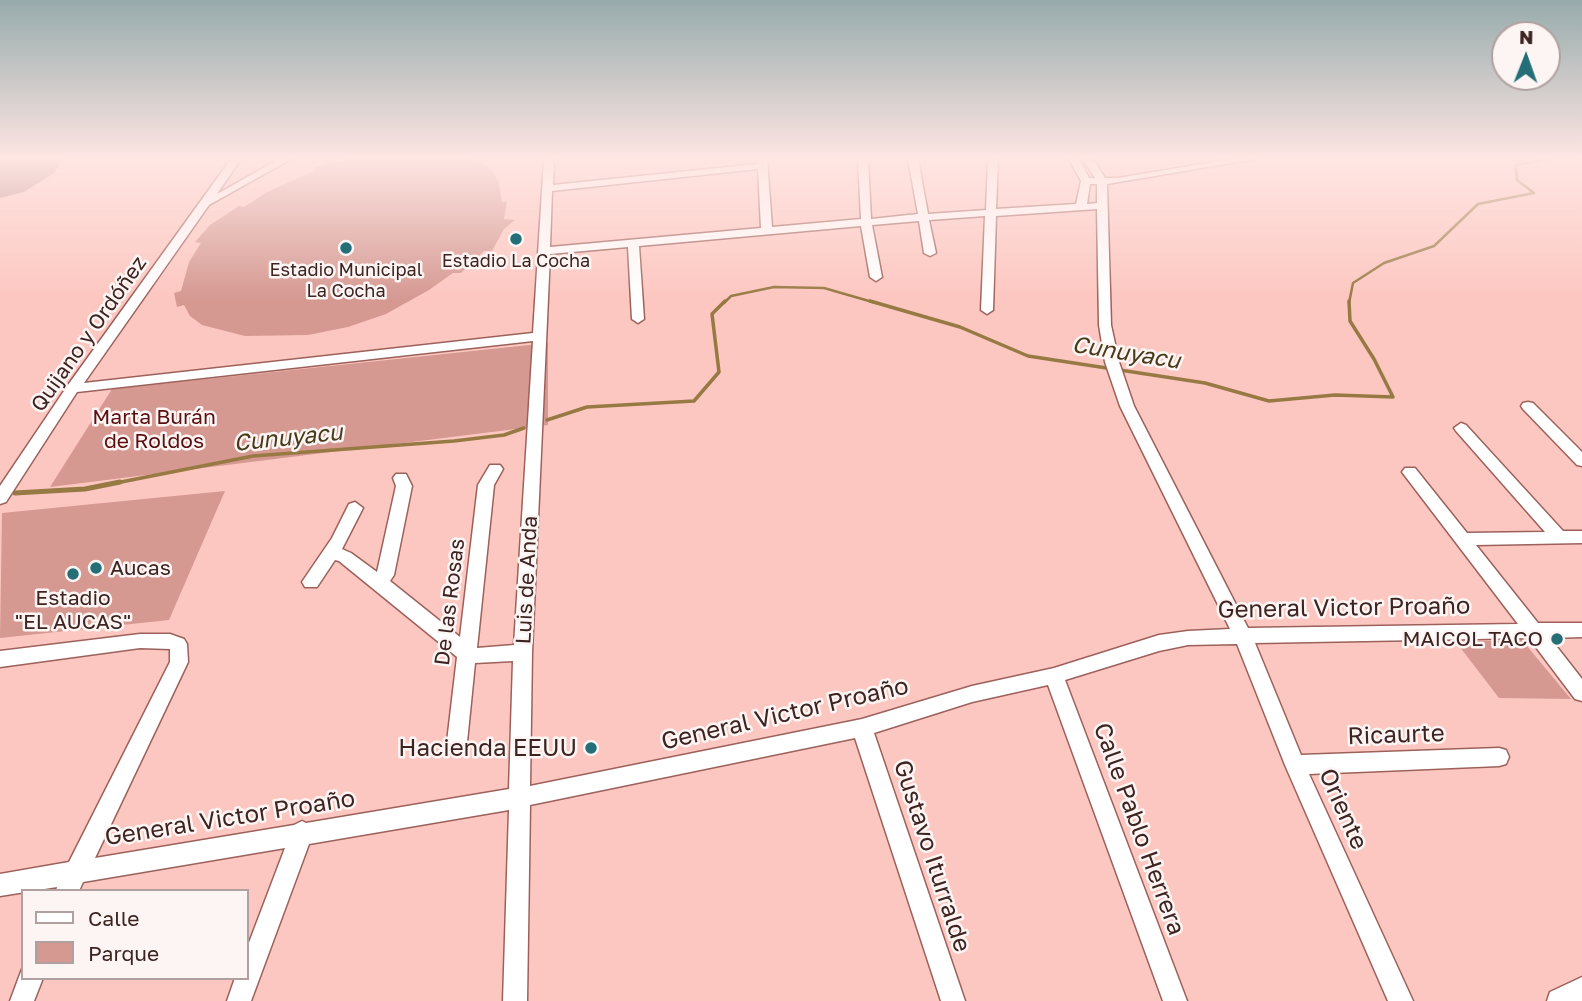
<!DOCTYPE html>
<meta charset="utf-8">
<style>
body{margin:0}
#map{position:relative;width:1582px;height:1001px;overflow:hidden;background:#fdc7c1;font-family:"Golos Text",sans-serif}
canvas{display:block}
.legend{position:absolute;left:21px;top:889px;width:228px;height:91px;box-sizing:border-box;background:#fcf5f4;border:2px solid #b0a1a0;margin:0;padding:9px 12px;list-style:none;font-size:21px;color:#3d2421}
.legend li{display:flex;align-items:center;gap:14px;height:35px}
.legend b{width:35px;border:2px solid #b0a1a0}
.north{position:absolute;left:1491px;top:21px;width:70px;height:70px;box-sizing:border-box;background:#fcf5f4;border:2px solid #b0a1a0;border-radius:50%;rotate:1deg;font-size:19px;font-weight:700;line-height:28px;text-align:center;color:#3d2421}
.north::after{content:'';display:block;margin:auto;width:24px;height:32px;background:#246e77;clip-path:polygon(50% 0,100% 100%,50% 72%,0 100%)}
</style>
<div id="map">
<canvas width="1582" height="1001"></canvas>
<ul class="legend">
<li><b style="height:9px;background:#fff"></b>Calle</li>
<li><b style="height:19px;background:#d59992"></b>Parque</li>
</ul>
<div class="north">N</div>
</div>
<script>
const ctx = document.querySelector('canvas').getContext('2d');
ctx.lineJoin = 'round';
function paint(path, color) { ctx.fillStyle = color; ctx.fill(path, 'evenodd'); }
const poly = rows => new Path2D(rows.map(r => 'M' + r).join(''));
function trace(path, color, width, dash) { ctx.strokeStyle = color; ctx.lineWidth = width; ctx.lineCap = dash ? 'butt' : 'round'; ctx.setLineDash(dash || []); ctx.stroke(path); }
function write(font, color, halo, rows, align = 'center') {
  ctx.font = font + ' "Golos Text",sans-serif'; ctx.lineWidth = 5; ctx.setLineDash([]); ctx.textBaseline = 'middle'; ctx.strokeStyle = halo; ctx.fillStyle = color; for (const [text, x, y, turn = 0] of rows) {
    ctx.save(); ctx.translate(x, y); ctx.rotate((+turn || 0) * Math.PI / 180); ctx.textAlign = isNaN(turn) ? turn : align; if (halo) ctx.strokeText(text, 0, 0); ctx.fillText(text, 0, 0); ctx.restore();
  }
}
paint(poly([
 [348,159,472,159,478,161,491,169,499,183,502,202,507,202,504,219,515,220,504,229,492,251,484,251,461,273,453,273,429,290,386,314,348,327,308,335,245,336,202,325,190,316,184,305,177,307,174,293,181,291,189,262,201,243,195,242,210,225,239,206,244,207,267,192,316,170,314,168],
 [548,343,548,425,50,487,112,389],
 [225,491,169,620,0,638,2,513],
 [1521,640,1522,640,1571,699,1499,698,1456,642]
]), '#d59992');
trace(poly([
 [724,303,731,296,774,287,824,288,876,303],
 [1349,303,1353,283,1384,263,1434,246,1478,204,1534,193,1517,180,1516,165,1550,159]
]), '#977943', 2.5);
trace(poly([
 [870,301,960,327,1028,356,1205,383,1269,401,1335,395,1393,397,1374,359,1350,321,1349,301],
 [547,420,587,407,694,401,719,372,712,314,725,301],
 [111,484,253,456,454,441,504,435,524,428]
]), '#977943', 3.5);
trace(poly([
 [15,493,85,489,120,482]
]), '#977943', 5);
paint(poly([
 [0,159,63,159,54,173,24,192,0,198,0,159]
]), '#b38884');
const minor = poly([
 [231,159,241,159,217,194,279,159,291,159,209,205,84,383,533,333,544,159,554,159,553,185,757,164,757,159,767,159,772,227,861,219,858,159,868,159,871,219,918,214,908,159,918,159,928,214,986,210,988,159,998,159,996,209,1076,204,1081,181,1069,159,1079,159,1089,178,1095,178,1083,159,1093,159,1105,178,1118,178,1232,159,1255,159,1107,184,1111,325,1119,362,1134,406,1248,628,1518,624,1402,472,1405,468,1415,468,1467,533,1545,532,1456,431,1454,428,1461,423,1466,425,1563,531,1582,531,1582,543,1476,545,1538,623,1582,623,1582,637,1550,638,1582,679,1582,701,1575,699,1529,638,1255,643,1301,755,1499,748,1506,750,1509,757,1506,764,1499,766,1309,774,1413,1001,1388,1001,1285,765,1237,644,1188,645,1159,651,1065,680,1187,1001,1163,1001,1048,685,972,702,874,733,965,1001,941,1001,855,738,530,805,527,1001,503,1001,509,810,309,844,251,1001,227,1001,235,978,247,978,247,948,285,848,83,882,79,891,56,891,57,887,0,896,0,874,69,862,170,662,170,649,140,648,0,667,0,651,140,634,170,634,184,639,187,644,188,662,95,858,294,825,302,821,306,823,509,789,513,661,475,663,467,742,464,748,457,751,450,748,447,742,457,657,339,561,335,560,317,587,305,587,302,582,332,538,349,504,355,502,363,508,342,549,351,553,377,572,396,486,393,478,396,474,406,474,412,486,394,575,390,581,460,637,478,485,490,465,500,465,503,469,494,485,477,648,514,645,533,341,77,392,6,502,0,504,0,486,68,385,231,159],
 [758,169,761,228,550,247,552,191,758,169],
 [1090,184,1097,184,1097,203,1087,204,1090,184],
 [1097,209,1099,325,1105,362,1120,406,1230,629,1188,631,1159,635,1054,668,972,686,862,719,530,786,532,652,550,254,628,247,632,319,638,323,644,319,639,246,861,226,870,277,876,281,882,277,872,225,919,221,924,253,930,256,936,253,929,220,985,216,981,310,987,314,993,310,996,216,1097,209],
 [1528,402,1533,403,1582,452,1582,466,1577,465,1523,409,1521,406,1523,403,1528,402],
 [22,969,23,978,43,978,34,1001,10,1001,22,969],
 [1582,977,1582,1001,1547,1001,1550,992,1582,977]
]);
trace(minor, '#9c615b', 3);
paint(minor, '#fff');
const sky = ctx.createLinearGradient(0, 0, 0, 299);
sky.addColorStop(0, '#97abac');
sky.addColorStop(0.53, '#fee6e3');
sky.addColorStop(1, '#fee6e300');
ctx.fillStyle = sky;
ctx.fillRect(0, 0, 1582, 299);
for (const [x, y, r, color] of [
 [516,239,7,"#246e77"],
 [346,248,7,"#246e77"],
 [96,568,7,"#246e77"],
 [73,574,7,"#246e77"],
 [1557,639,7,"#246e77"],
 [591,748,7,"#246e77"]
]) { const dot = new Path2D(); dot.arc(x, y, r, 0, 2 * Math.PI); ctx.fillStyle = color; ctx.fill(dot); trace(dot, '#fcf5f4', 2.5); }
write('18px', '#3d2421', '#fcf5f4', [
 ["Estadio La Cocha",516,261],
 ["Estadio Municipal",346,270],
 ["La Cocha",346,291]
]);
write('21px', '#3d2421', '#fcf5f4', [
 ["Quijano y Ordóñez",89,334,-55],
 ["Luis de Anda",527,580,-87],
 ["De las Rosas",450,602,-83]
]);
write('21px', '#5a1010', '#fcf5f4', [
 ["Marta Burán",154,417],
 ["de Roldos",154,441]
]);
write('21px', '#3d2421', '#fcf5f4', [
 ["Aucas",110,568],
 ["Estadio",73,598,"center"],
 ["\"EL AUCAS\"",73,622,"center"],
 ["MAICOL TACO",1543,639,"right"]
], 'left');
write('italic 23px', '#483a18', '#fcf5f4', [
 ["Cunuyacu",1126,353,9],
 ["Cunuyacu",288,438,-6]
]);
write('24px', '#3d2421', '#fcf5f4', [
 ["General Victor Proaño",1344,608,-1],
 ["General Victor Proaño",785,714,-13],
 ["Ricaurte",1396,735,-2],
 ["Oriente",1343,809,66],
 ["General Victor Proaño",230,818,-9],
 ["Calle Pablo Herrera",1139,829,70],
 ["Gustavo Iturralde",932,856,72]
]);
write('24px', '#3d2421', '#fcf5f4', [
 ["Hacienda EEUU",577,748]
], 'right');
</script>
